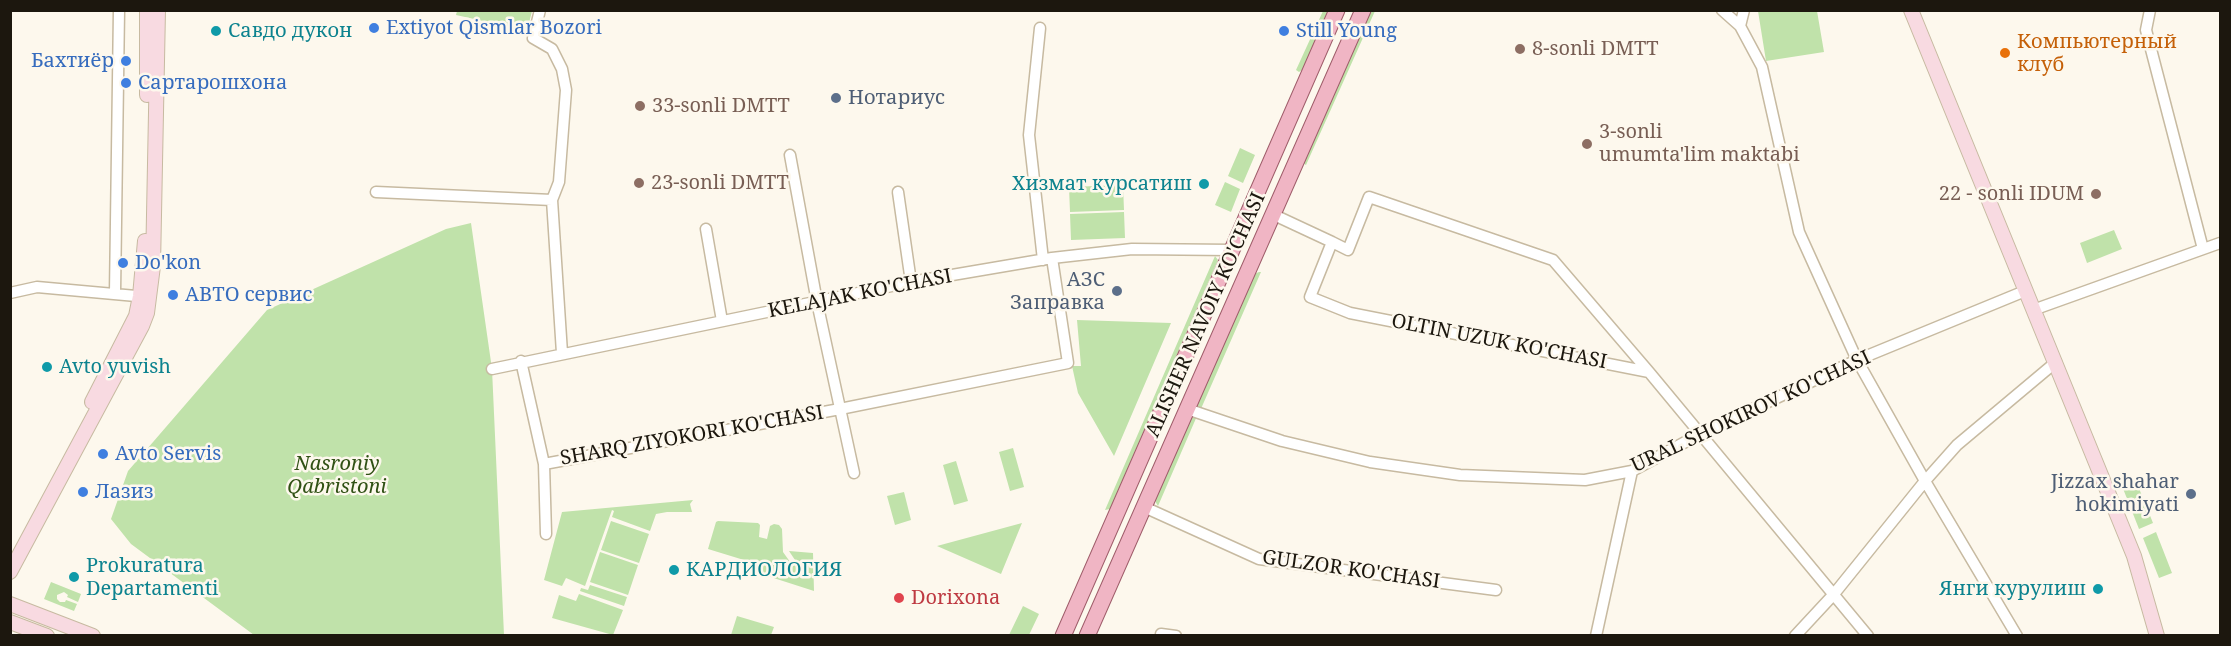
<!DOCTYPE html>
<meta charset="utf-8">
<style>
body{margin:0}
#map{position:relative;width:2231px;height:646px;overflow:hidden;background:#fdf8ed;font-family:"Noto Serif",serif}
canvas{display:block}
.frame{position:absolute;inset:0;border:12px solid #1c170e;pointer-events:none}
</style>
<div id="map">
<canvas width="2231" height="646"></canvas>
<div class="frame"></div>
</div>
<script>
const ctx = document.querySelector('canvas').getContext('2d');
ctx.lineJoin = 'round';
function paint(path, color) { ctx.fillStyle = color; ctx.fill(path, 'evenodd'); }
const poly = rows => new Path2D(rows.map(r => 'M' + r).join(''));
function trace(path, color, width, dash) { ctx.strokeStyle = color; ctx.lineWidth = width; ctx.lineCap = dash ? 'butt' : 'round'; ctx.setLineDash(dash || []); ctx.stroke(path); }
function write(font, color, halo, rows, align = 'center') {
  ctx.font = font + ' "Noto Serif",serif'; ctx.lineWidth = 5; ctx.setLineDash([]); ctx.textBaseline = 'middle'; ctx.strokeStyle = halo; ctx.fillStyle = color; for (const [text, x, y, turn = 0] of rows) {
    ctx.save(); ctx.translate(x, y); ctx.rotate((+turn || 0) * Math.PI / 180); ctx.textAlign = isNaN(turn) ? turn : align; if (halo) ctx.strokeText(text, 0, 0); ctx.fillText(text, 0, 0); ctx.restore();
  }
}
paint(poly([
 [457,11,457,10,532,11,529,23,524,30,456,15],
 [1323,11,1329,11,1302,70,1299,72,1296,70],
 [1369,11,1375,11,1306,165,1303,163],
 [1758,11,1817,11,1824,52,1766,61],
 [1240,148,1255,155,1243,183,1228,176],
 [1225,182,1240,189,1231,212,1215,205],
 [1123,185,1124,210,1070,212,1069,187],
 [1124,212,1125,238,1071,240,1070,214],
 [471,223,492,369,504,635,254,635,131,544,111,519,128,471,267,310,446,229],
 [2114,230,2122,249,2087,263,2080,243],
 [1215,256,1218,260,1110,509,1105,510],
 [1259,272,1261,272,1200,411,1195,409,1254,274],
 [1077,320,1171,323,1114,456,1078,393,1072,366,1081,366],
 [1193,414,1197,416,1158,506,1155,501],
 [1013,448,1024,487,1010,491,999,452],
 [956,461,968,501,954,505,943,465],
 [2136,481,2153,523,2139,529,2122,486],
 [904,492,911,520,895,525,887,496],
 [693,500,690,504,692,512,667,512,656,514,650,531,612,517,614,511,612,510,585,586,566,578,562,586,544,580,562,512],
 [611,521,649,534,639,563,601,550],
 [718,521,758,523,760,525,759,537,767,539,770,526,774,524,779,525,782,529,783,552,793,566,797,563,789,551,813,553,814,591,755,572,757,564,708,549,716,522],
 [1022,523,1001,574,937,546],
 [2156,532,2172,573,2159,578,2143,538],
 [600,552,638,565,628,595,590,582],
 [51,582,81,594,78,602,67,597,68,595,64,592,57,595,57,599,60,602,65,602,66,600,77,604,74,611,44,599],
 [590,585,627,597,624,606,580,591,581,588,588,590],
 [579,594,623,610,613,635,552,618,559,595,576,601],
 [1023,606,1039,614,1029,635,1009,635],
 [737,616,774,627,771,635,731,635]
]), '#c0e2aa');
const street = poly([
 [540,10,533,38,552,49,562,69,566,90,559,182,552,200,562,353],
 [1722,10,1740,26,1762,67,1799,232,1857,360,1925,481,2017,636],
 [2150,10,2146,30,2203,249],
 [1740,26,1744,10],
 [1040,28,1029,135,1043,260],
 [790,155,817,302,854,473],
 [376,192,552,200],
 [898,192,911,282],
 [1272,214,1332,242,1310,297,1350,313,1649,372],
 [706,229,722,321],
 [1332,242,1348,250,1369,197,1553,260,1649,372,1868,636],
 [10,293,37,287,147,297],
 [115,293,119,10],
 [2033,310,2220,243],
 [521,361,544,464,546,534],
 [492,369,911,282,1052,258,1132,249,1232,250],
 [1187,409,1282,441,1370,462,1460,475,1585,480,1632,471,1700,434,1857,360,2025,291],
 [544,464,840,409,1068,363,1052,258],
 [1144,507,1259,559,1496,590],
 [1161,634,1176,636],
 [1596,636,1632,471],
 [1795,636,1834,594,1925,481,1957,445,2056,362]
]);
const secondary = poly([
 [147,10,147,95],
 [1911,10,2134,556,2157,636],
 [92,402,136,316,140,296,145,241],
 [10,572,142,326,147,313,153,266,158,10],
 [10,604,93,636],
 [10,622,47,636]
]);
const primary = poly([
 [1063,636,1337,10],
 [1087,636,1363,10]
]);
trace(street, '#c7baa1', 13);
trace(secondary, '#c7baa1', 16);
trace(primary, '#9f5d6a', 17);
trace(street, '#fff', 10);
trace(secondary, '#f8dae1', 14);
trace(primary, '#f0b5c4', 15);
for (const [x, y, r, color] of [
 [374,28,6,"#3f7fe0"],
 [216,31,6,"#0f9aa8"],
 [1284,31,6,"#3f7fe0"],
 [1520,49,6,"#8d6e63"],
 [2005,53,6,"#e8710a"],
 [126,61,6,"#3f7fe0"],
 [126,83,6,"#3f7fe0"],
 [836,98,6,"#5c6f8a"],
 [640,106,6,"#8d6e63"],
 [1587,144,6,"#8d6e63"],
 [639,183,6,"#8d6e63"],
 [1204,184,6,"#0f9aa8"],
 [2096,194,6,"#8d6e63"],
 [123,263,6,"#3f7fe0"],
 [1117,291,6,"#5c6f8a"],
 [173,295,6,"#3f7fe0"],
 [47,367,6,"#0f9aa8"],
 [103,454,6,"#3f7fe0"],
 [83,492,6,"#3f7fe0"],
 [2191,494,6,"#5c6f8a"],
 [674,570,6,"#0f9aa8"],
 [74,577,6,"#0f9aa8"],
 [2098,589,6,"#0f9aa8"],
 [899,598,6,"#e0444e"]
]) { const dot = new Path2D(); dot.arc(x, y, r, 0, 2 * Math.PI); ctx.fillStyle = color; ctx.fill(dot); trace(dot, '#fdf8ed', 2); }
write('20px', '#366cbe', '#fdf8ed', [
 ["Extiyot Qismlar Bozori",386,28],
 ["Still Young",1296,31],
 ["Бахтиёр",114,61,"right"],
 ["Сартарошхона",138,83],
 ["Do'kon",135,263],
 ["АВТО сервис",185,295],
 ["Avto Servis",115,454],
 ["Лазиз",95,492]
], 'left');
write('20px', '#0d838f', '#fdf8ed', [
 ["Cавдо дукон",228,31],
 ["Хизмат курсатиш",1192,184,"right"],
 ["Avto yuvish",59,367],
 ["Prokuratura",86,566],
 ["Departamenti",86,589],
 ["КАРДИОЛОГИЯ",686,570],
 ["Янги курулиш",2086,589,"right"]
], 'left');
write('20px', '#c56008', '#fdf8ed', [
 ["Компьютерный",2017,42],
 ["клуб",2017,65]
], 'left');
write('20px', '#785e54', '#fdf8ed', [
 ["8-sonli DMTT",1532,49],
 ["33-sonli DMTT",652,106],
 ["3-sonli",1599,132],
 ["umumta'lim maktabi",1599,155],
 ["23-sonli DMTT",651,183],
 ["22 - sonli IDUM",2084,194,"right"]
], 'left');
write('20px', '#4e5e75', '#fdf8ed', [
 ["Нотариус",848,98,"left"],
 ["АЗС",1105,280],
 ["Заправка",1105,303],
 ["Jizzax shahar",2179,482],
 ["hokimiyati",2179,505]
], 'right');
write('20px', '#1c170e', '#fdf8ed', [
 ["KELAJAK KO'CHASI",860,294,-11],
 ["ALISHER NAVOIY KO'CHASI",1206,315,-66],
 ["OLTIN UZUK KO'CHASI",1499,342,11],
 ["URAL SHOKIROV KO'CHASI",1751,412,-25],
 ["SHARQ ZIYOKORI KO'CHASI",692,436,-10],
 ["GULZOR KO'CHASI",1351,570,8]
]);
write('italic 20px', '#305114', '#fdf8ed', [
 ["Nasroniy",337,464],
 ["Qabristoni",337,487]
]);
write('20px', '#be3a42', '#fdf8ed', [
 ["Dorixona",911,598]
], 'left');
</script>
